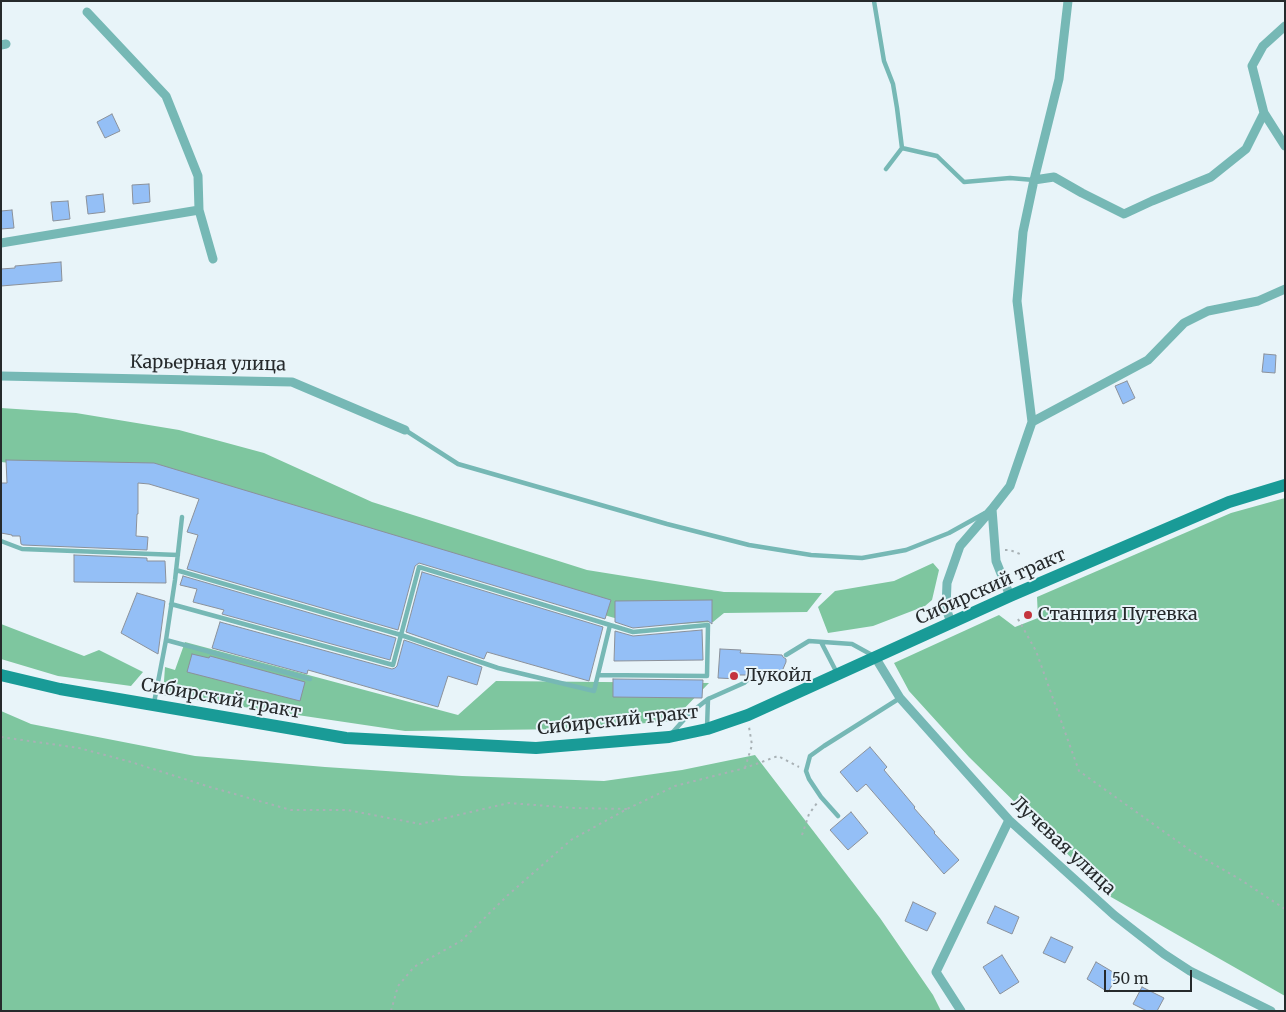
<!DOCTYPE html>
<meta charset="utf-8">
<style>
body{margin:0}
#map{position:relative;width:1286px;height:1012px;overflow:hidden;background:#e8f4f9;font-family:Merriweather,serif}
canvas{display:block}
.frame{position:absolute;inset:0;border:2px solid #262a2c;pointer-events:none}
.scale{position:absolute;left:1104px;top:970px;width:88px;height:22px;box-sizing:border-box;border:2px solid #262a2c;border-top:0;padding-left:6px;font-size:15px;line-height:18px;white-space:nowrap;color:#262a2c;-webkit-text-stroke:4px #e8f4f9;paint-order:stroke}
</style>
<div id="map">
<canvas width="1286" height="1012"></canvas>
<div class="frame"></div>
<div class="scale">50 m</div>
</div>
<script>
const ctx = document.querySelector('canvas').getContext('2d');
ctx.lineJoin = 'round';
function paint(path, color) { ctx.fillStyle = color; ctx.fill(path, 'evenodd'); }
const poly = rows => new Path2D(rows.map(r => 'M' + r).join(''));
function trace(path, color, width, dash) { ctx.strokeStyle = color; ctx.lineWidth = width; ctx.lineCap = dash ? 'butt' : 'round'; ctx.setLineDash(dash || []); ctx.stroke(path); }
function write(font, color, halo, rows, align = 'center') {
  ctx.font = font + ' Merriweather,serif'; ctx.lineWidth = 4; ctx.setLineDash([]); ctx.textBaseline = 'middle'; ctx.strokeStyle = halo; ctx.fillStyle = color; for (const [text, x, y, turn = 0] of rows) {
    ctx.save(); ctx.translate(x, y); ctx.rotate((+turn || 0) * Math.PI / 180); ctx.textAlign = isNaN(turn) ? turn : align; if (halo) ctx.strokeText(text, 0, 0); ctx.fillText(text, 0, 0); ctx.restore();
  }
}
paint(poly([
 [1,408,76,413,179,430,264,453,372,502,587,570,724,592,822,593,807,612,724,613,713,622,644,626,611,617,440,566,189,482,1,462],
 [1285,498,1285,996,1111,897,969,757,909,691,894,663,999,615,1015,627,1038,618,1037,597,1231,513],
 [933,563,939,570,932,600,925,606,873,626,828,633,818,607,835,591,894,581],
 [1,624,84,656,99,650,143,672,131,686,58,676,1,659],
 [185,642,458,715,496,681,709,683,672,721,573,729,405,731,163,695,165,667,175,670],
 [1,711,31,724,195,756,325,767,462,776,604,781,682,770,755,755,880,918,933,995,941,1011,1,1011]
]), '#7ec69f');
const building = poly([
 [112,114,120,131,105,138,97,122,112,114],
 [149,184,150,202,133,204,132,185,149,184],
 [103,194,105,212,88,214,86,196,103,194],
 [68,201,70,219,53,221,51,202,68,201],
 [12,210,14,228,1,229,1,211,12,210],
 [61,262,62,281,1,286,1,269,15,268,15,266,61,262],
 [1264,354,1276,355,1275,373,1262,372,1264,354],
 [1127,381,1135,398,1123,404,1115,386,1127,381],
 [6,460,154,463,611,600,605,619,419,563,415,566,398,630,187,569,198,535,187,532,199,499,149,484,138,483,138,514,137,514,136,536,148,537,147,550,23,545,21,544,20,536,12,536,12,535,1,533,1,483,7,483,6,460],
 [74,555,147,558,147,561,165,561,166,583,74,582,74,555],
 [422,572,603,627,589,681,487,652,484,659,406,632,422,572],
 [183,576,396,638,390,660,222,614,224,610,193,602,197,589,180,585,183,576],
 [137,593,165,601,158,654,121,633,137,593],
 [712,600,712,624,708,621,633,628,615,622,615,601,712,600],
 [220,622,392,669,395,668,397,666,404,640,482,667,477,685,448,676,438,707,308,670,307,674,212,648,220,622],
 [702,630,703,660,614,661,615,631,633,636,702,630],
 [720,649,741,650,740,653,782,655,783,657,786,659,786,662,783,669,780,673,772,677,756,676,755,673,752,672,747,675,739,675,738,679,718,678,720,649],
 [192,654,209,658,210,656,305,682,300,701,187,672,192,654],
 [613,679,703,680,702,698,613,697,613,679],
 [870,747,887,767,884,770,915,807,914,808,935,832,934,833,959,860,944,874,866,784,857,792,840,772,870,747],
 [851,812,868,833,848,850,830,830,851,812],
 [913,902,936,913,927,931,905,921,913,902],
 [995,906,1019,917,1012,934,987,923,995,906],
 [1051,937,1073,947,1065,963,1043,953,1051,937],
 [1002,955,1019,982,1000,994,983,967,1002,955],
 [1096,962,1118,975,1108,992,1087,979,1096,962],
 [1142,987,1164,998,1157,1011,1147,1011,1133,1004,1142,987]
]);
paint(building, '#94bff6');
trace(building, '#8b919a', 1);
trace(poly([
 [1005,550,1010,550,1020,554],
 [1018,619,1036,651,1079,771,1191,851,1241,880,1285,909],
 [1,737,79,748,131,762,210,787,291,810,347,810,420,824,509,803,574,808,627,809],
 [745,768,752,745,749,727],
 [802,835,809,814,817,803],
 [391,1011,398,986,414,967,461,941,508,895,571,840,627,809,675,786,745,768,778,756,799,767]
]), '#a8b1b5', 2, [2.5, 4]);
trace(poly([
 [874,1,884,61,893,84,897,108,902,148,937,156,964,182,1010,178,1034,180],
 [886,169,902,148],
 [405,430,458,464,667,524,749,545,811,555,862,558,906,550,949,533,985,513],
 [1,541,22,549,178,555],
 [171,604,393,665,401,635,176,570],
 [166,640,310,679],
 [821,642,837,673],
 [786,655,809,641,852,644,872,655],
 [598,675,707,676,708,625,633,632,610,625,419,567,401,635,498,668,594,691,610,625],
 [154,703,166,640,175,580,182,517],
 [707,728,708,699,744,683,752,676],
 [673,732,689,714,708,699],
 [838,816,821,797,809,779,806,771,810,756,824,746,900,698]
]), '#76b8b5', 4.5);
trace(poly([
 [87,12,166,96,198,176,199,210,213,259],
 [1,45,6,44],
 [1264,113,1285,146],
 [1034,180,1054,177,1082,193,1124,214,1152,201,1211,177,1246,149,1264,113,1252,66,1263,46,1285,26],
 [1,243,199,210],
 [1,376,292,382,405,430],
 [1032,422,1148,360,1184,323,1208,311,1258,301,1285,289],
 [1010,596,996,561,992,509,1010,486,1032,422,1017,301,1023,232,1034,180,1059,79,1068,1],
 [951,623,946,608,947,583,960,546,992,509],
 [875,657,900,698,1009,820,1114,915,1164,954,1190,971,1271,1011],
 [961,1011,936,972,1009,820]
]), '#76b8b5', 9);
trace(poly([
 [1,675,60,689,346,738,536,748,669,737,707,729,748,715,1010,596,1229,502,1285,485]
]), '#199b97', 12);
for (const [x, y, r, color] of [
 [1028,615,5,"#c4343d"],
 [734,676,5,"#c4343d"]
]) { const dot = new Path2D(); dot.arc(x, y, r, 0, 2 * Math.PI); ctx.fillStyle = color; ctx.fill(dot); trace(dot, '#e8f4f9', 2); }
write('18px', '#262a2c', '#e8f4f9', [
 ["Карьерная улица",208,364,1],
 ["Сибирский тракт",991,587,-24],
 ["Сибирский тракт",221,699,10],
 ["Сибирский тракт",618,721,-6],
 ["Лучевая улица",1063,846,43]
]);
write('18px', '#262a2c', '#e8f4f9', [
 ["Станция Путевка",1038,615],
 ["Лукойл",744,676]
], 'left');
</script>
